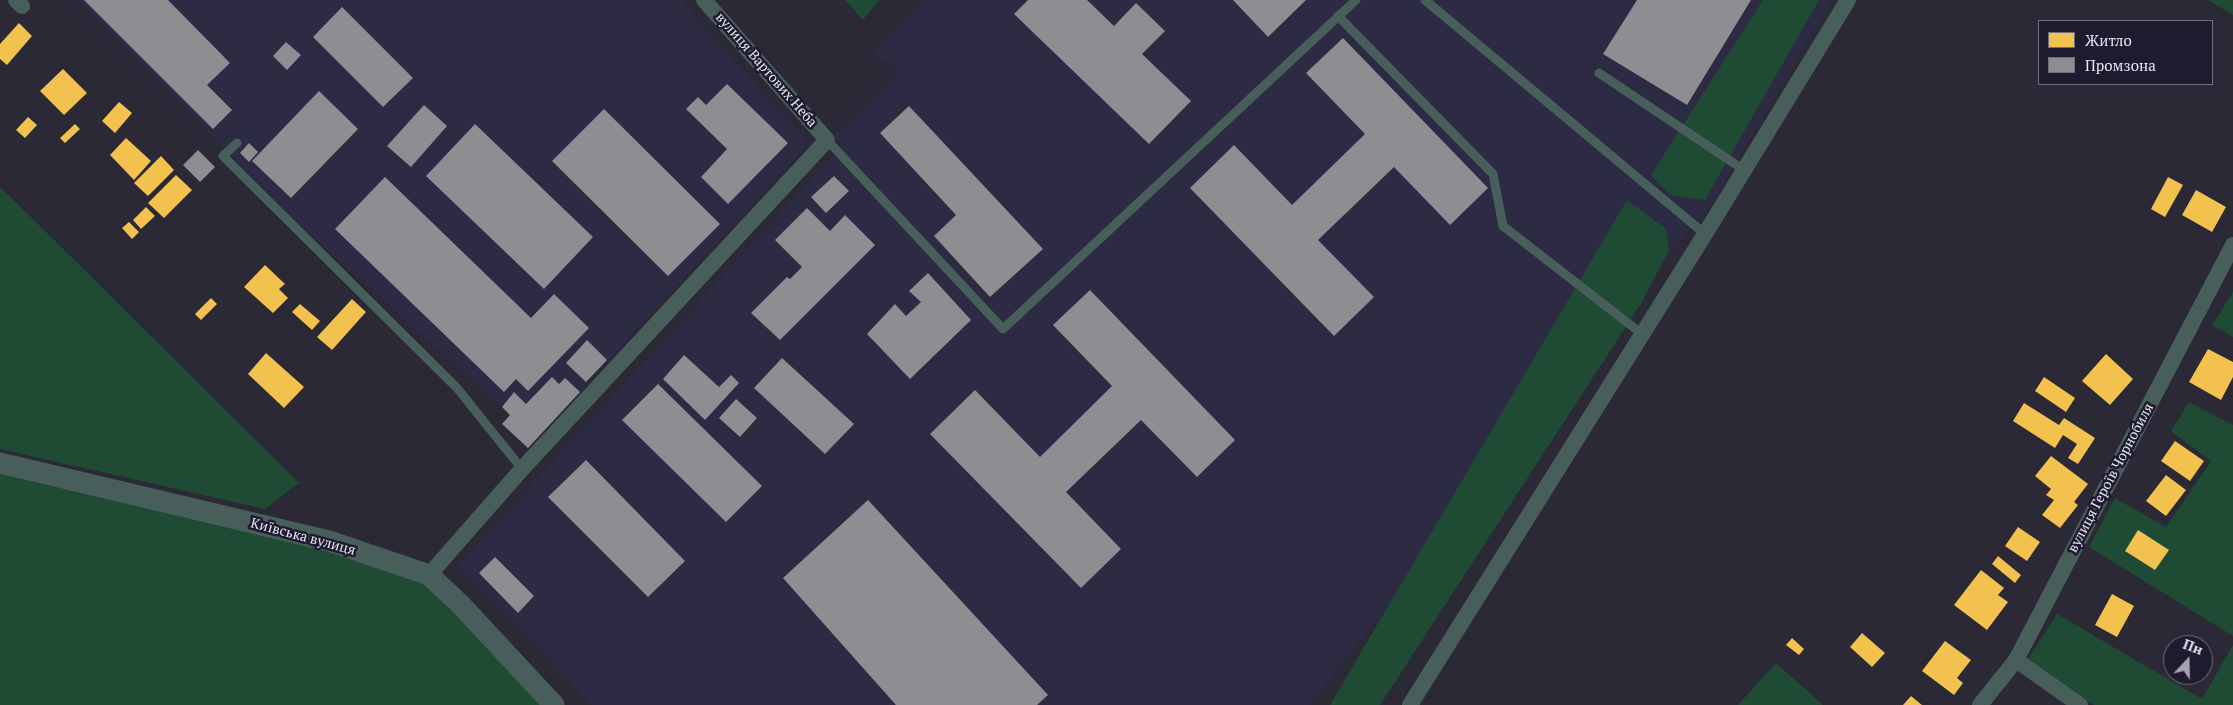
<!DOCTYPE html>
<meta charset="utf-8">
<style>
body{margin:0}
#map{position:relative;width:2233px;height:705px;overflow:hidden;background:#2a2935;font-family:"PT Serif",serif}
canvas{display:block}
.legend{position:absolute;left:2038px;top:20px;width:175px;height:65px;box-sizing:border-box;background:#1e1b2f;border:1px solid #6f6d7f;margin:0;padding:6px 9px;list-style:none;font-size:15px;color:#e8e7f6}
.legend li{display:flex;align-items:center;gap:10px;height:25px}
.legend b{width:25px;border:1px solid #6f6d7f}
.north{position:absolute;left:2163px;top:635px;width:50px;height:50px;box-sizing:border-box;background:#1e1b2f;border:1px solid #6f6d7f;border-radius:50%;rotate:21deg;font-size:14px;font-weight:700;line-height:20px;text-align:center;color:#e8e7f6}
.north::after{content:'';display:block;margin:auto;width:18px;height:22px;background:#a6a4b2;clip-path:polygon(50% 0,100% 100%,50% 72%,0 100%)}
</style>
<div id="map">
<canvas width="2233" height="705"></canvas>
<ul class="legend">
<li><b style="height:14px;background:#f2c14e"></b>Житло</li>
<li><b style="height:14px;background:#8d8d92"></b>Промзона</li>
</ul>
<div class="north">Пн</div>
</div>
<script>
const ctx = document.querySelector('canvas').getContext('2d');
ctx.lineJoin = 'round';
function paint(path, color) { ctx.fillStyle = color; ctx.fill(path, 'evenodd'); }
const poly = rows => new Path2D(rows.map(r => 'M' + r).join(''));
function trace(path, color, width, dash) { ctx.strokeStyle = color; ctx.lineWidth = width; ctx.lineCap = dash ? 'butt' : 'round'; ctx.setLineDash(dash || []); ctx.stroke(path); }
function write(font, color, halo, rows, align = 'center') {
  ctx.font = font + ' "PT Serif",serif'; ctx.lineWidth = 5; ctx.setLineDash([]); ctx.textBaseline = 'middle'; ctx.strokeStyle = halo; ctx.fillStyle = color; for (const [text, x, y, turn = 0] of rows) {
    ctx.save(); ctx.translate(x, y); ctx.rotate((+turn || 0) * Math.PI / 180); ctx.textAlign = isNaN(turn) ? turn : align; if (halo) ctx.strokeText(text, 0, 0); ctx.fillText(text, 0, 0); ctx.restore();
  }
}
paint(poly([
 [75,0,680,0,808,143,528,448,502,424,510,415,305,229],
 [924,0,1832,0,1714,200,1309,705,593,705,458,566,842,145,834,136,898,72,874,51]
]), '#2d2a44');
paint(poly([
 [845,0,879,0,863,20],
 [1763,0,1819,0,1705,200,1670,195,1651,175],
 [2208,0,2233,0,2233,15],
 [0,187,40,226,299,483,265,509,0,449],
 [1627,200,1666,229,1669,250,1642,302,1380,705,1330,705],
 [2233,292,2233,337,2212,325],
 [2189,402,2233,425,2233,636,2089,547,2115,498,2166,527,2211,461,2171,431],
 [0,464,429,575,552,705,0,705],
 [2057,614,2202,699,2233,645,2233,705,2094,705,2028,659],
 [1776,663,1823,705,1738,705]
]), '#1f4b34');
paint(poly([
 [19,23,32,36,7,65,0,59,0,44],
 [63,69,87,93,64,115,40,91],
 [119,102,132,113,115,133,102,121],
 [28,117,37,125,25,138,16,130],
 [75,124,80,129,65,143,60,138],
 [126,138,151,161,134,180,110,155],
 [161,156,174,170,148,196,134,183],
 [176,175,192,190,164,218,148,203],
 [2168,177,2183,185,2165,217,2151,209],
 [2196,190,2226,207,2212,232,2182,215],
 [146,207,155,216,141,229,133,220],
 [129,222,139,232,132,239,122,228],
 [265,265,285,284,279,289,288,298,273,313,244,287],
 [211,298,217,304,201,320,195,314],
 [352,299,366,312,332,350,317,337],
 [300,304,320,321,312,330,292,312],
 [2208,349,2233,362,2233,377,2221,400,2189,382],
 [266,353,304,387,284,408,248,374],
 [2106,354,2133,379,2110,405,2082,381],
 [2044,377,2075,398,2066,412,2035,391],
 [2024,403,2059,425,2064,418,2095,438,2078,464,2068,458,2077,444,2063,435,2055,448,2013,421],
 [2175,441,2204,461,2190,481,2161,461],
 [2051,456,2088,484,2074,502,2078,505,2060,528,2042,515,2054,500,2046,495,2051,489,2035,476],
 [2166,475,2186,490,2166,516,2146,501],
 [2018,527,2040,542,2027,561,2005,546],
 [2138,530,2169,550,2155,570,2125,551],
 [1998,556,2021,575,2015,583,1992,564],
 [1981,570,2004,588,1998,595,2008,602,1987,630,1954,605],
 [2112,594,2134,606,2117,637,2095,625],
 [1862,633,1885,653,1872,667,1850,647],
 [1792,638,1804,649,1799,655,1786,645],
 [1945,641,1971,660,1957,678,1963,683,1954,695,1922,671],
 [1911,696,1922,705,1903,705]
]), '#f2c14e');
paint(poly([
 [84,0,168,0,230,63,207,85,232,110,213,129],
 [1028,0,1087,0,1114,26,1136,3,1165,31,1142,54,1191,101,1149,144,1014,14],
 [1233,0,1306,0,1268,37],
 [1637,0,1751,0,1687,105,1603,54],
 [342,7,413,78,383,107,313,37],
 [1343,38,1488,188,1450,225,1394,167,1318,240,1374,297,1334,336,1190,188,1234,145,1292,205,1365,134,1306,73],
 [286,42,301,55,287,70,273,56],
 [727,84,788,143,728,204,701,177,727,149,686,109,698,97,706,105],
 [319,91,358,129,291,198,252,161],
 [424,105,447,126,411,167,387,146],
 [909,106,1043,249,990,297,934,236,956,215,880,133],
 [604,109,720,224,668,276,552,161],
 [475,124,593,237,544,289,426,176],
 [249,143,258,152,249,162,240,153],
 [198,150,215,167,200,182,183,165],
 [834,176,849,191,826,213,811,197],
 [385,177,531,318,554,294,589,328,528,391,516,379,504,392,335,229],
 [807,208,830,231,845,215,875,245,780,340,751,313,787,277,790,279,802,267,775,240],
 [928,273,971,320,910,379,867,334,895,304,906,316,921,302,909,291],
 [1090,290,1235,440,1197,477,1141,420,1066,492,1121,549,1081,588,930,434,975,390,1040,457,1112,386,1053,325],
 [587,340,607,360,586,382,566,363],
 [684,355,719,387,731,375,739,383,705,420,663,379],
 [782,358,854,424,825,454,754,388],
 [552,377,559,384,565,378,580,392,528,448,502,424,510,415,502,407,514,392,526,404],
 [658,384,762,486,726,522,622,420],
 [736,399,757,418,740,437,719,418],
 [586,460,685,561,648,597,548,497],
 [868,500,1048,695,1037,705,896,705,783,578],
 [495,557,534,596,518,613,479,573]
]), '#8d8d92');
trace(poly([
 [1425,0,1705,234],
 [1338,16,1493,174,1503,226,1642,334],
 [1599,73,1744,170],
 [827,140,1003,329,1356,0],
 [237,143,223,156,457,388,522,469]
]), '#485e5a', 9);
trace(poly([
 [16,0,22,6],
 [429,575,522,469,827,140,704,0],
 [2016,660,2080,705],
 [1410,705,1705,234,1848,0],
 [1980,705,2016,660,2233,245]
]), '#485e5a', 16);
trace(poly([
 [0,463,329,541,429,575,460,604,554,705]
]), '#485e5a', 21);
write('14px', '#e8e7f6', '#1e1b2f', [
 ["вулиця Вартових Неба",766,70,49],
 ["вулиця Героїв Чорнобиля",2111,478,-62],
 ["Київська вулиця",303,537,15]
]);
</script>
